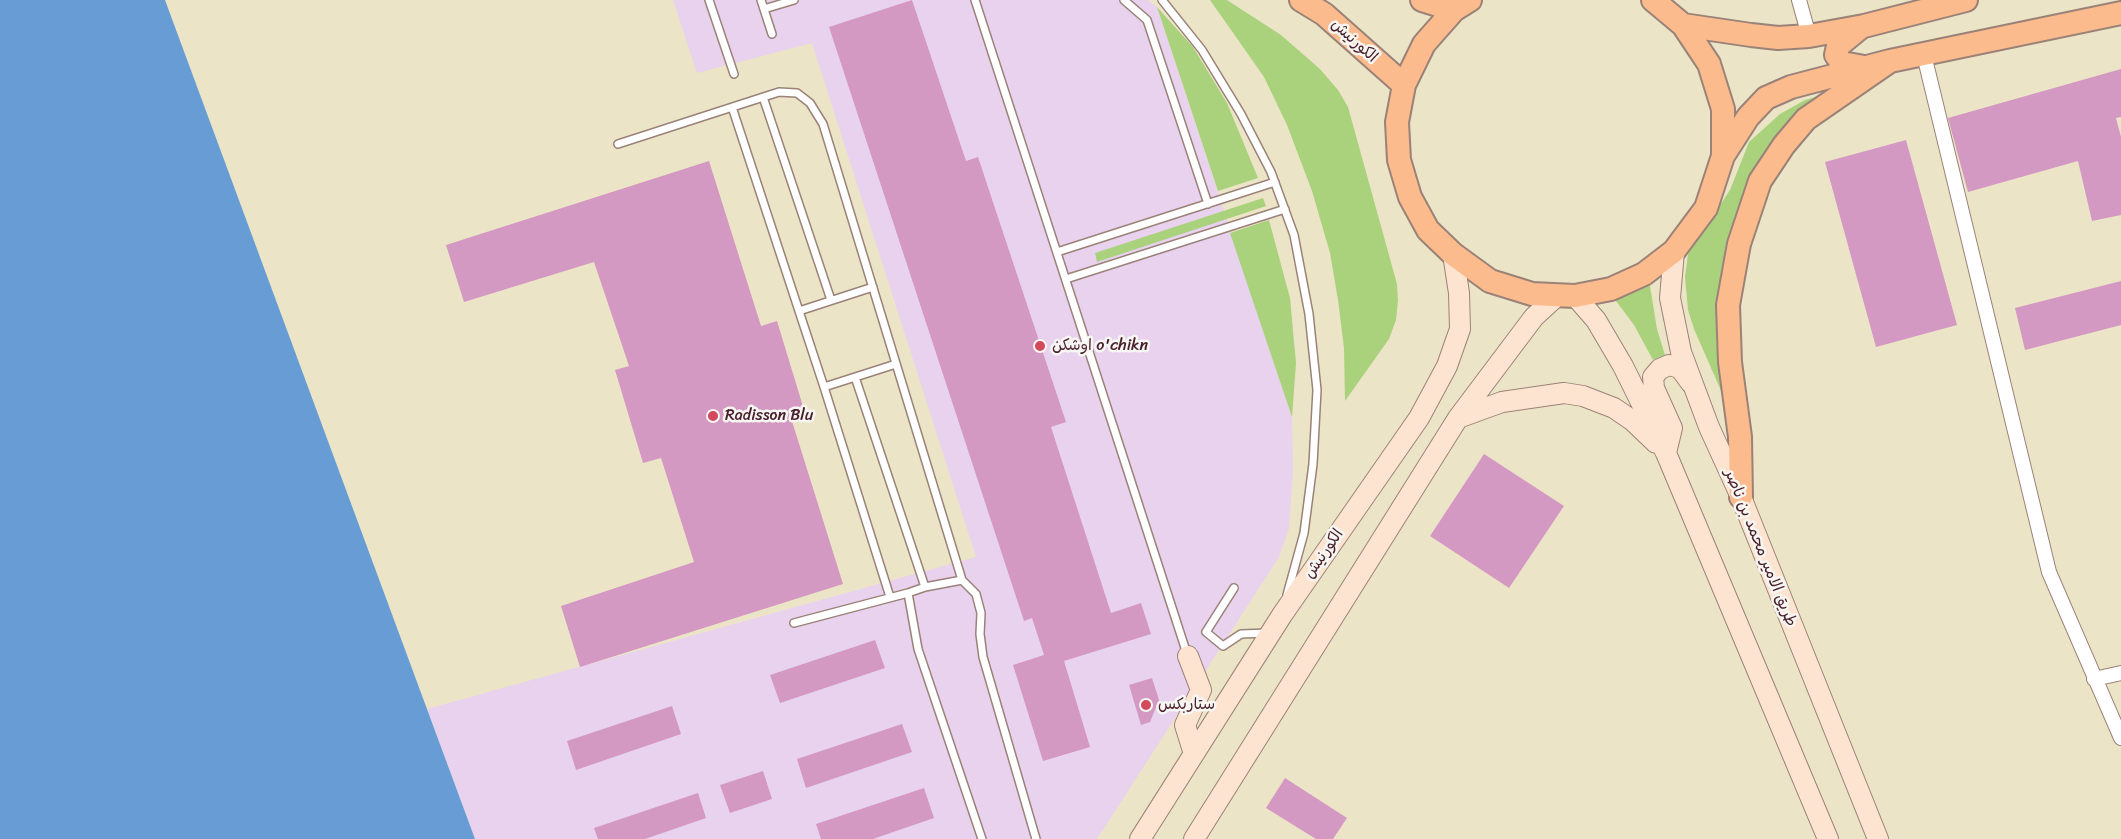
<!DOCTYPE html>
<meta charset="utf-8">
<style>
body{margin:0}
canvas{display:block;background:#ece4c7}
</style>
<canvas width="2121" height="839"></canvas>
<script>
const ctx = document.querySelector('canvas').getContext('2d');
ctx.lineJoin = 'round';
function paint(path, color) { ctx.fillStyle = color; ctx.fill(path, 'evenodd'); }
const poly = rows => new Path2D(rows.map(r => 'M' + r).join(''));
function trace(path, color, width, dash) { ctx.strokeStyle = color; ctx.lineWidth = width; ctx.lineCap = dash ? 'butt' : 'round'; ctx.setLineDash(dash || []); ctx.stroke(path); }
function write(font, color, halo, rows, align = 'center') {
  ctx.font = font + ' Sriracha,"Playpen Sans Arabic",sans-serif'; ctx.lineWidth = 5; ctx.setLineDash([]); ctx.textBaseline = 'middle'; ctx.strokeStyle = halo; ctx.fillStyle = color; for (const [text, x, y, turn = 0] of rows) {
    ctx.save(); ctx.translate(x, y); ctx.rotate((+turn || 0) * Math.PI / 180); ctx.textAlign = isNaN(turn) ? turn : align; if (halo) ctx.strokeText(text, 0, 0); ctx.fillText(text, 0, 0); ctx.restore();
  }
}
paint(poly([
 [673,0,1148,0,1157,7,1292,417,1293,471,1289,528,1279,557,1097,839,475,839,427,709,976,557,812,43,697,73]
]), '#e8d2ee');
paint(poly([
 [1210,0,1227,0,1281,35,1320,69,1338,90,1348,107,1397,284,1398,301,1396,320,1389,339,1345,401,1344,348,1338,300,1330,253,1312,191,1287,125,1264,77],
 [1157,7,1193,47,1227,103,1258,178,1218,191],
 [1826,94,1787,124,1772,142,1748,183,1736,213,1721,271,1719,298,1722,393,1694,329,1688,310,1685,277,1688,254,1730,190,1749,142,1780,114,1805,100],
 [1263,198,1266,206,1097,262,1095,253],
 [1269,220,1290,298,1296,363,1292,417,1230,233],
 [1649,280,1657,329,1665,355,1653,360,1634,325,1613,297]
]), '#aad27d');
paint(poly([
 [0,0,165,0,475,839,0,839]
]), '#679dd4');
paint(poly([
 [912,0,966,161,978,157,1066,422,1051,427,1111,613,1141,603,1151,634,1064,661,1090,747,1043,761,1013,665,1044,655,1032,618,1024,621,829,27],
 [2121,69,2121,117,2116,118,2121,137,2121,215,2092,221,2078,161,1968,192,1948,118],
 [1906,140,1957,325,1876,347,1825,162],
 [709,161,761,326,777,321,805,413,791,418,843,584,580,667,561,606,694,562,661,458,643,463,615,370,629,366,594,262,464,302,446,245],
 [2121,281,2121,325,2025,350,2015,308],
 [1484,454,1564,506,1509,588,1430,536],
 [875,640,885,668,780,703,770,675],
 [1152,678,1159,700,1150,722,1141,725,1129,685],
 [672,706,681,734,576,770,567,741],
 [902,724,912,752,806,788,797,759],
 [763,771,772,799,730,813,720,785],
 [1285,778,1347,818,1333,839,1316,839,1266,808],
 [924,788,934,818,873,839,821,839,816,824],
 [698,793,706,818,645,839,598,839,594,828]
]), '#d499c2');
const service = poly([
 [709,0,734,74],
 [761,0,772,34],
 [975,0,1187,654],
 [1124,0,1147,20,1208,204],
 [1162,0,1202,50,1241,114,1271,172,1294,235,1309,314,1317,390,1313,464,1304,533,1287,595],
 [764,9,794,0],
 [763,97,831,300],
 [732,107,799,311],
 [618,144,779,92,797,93,810,103,823,124,962,580],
 [1057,252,1275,182],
 [1066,279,1285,209],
 [873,287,799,311,824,387,896,364],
 [855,377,925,587],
 [824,387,890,597],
 [1234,588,1206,632,1223,646,1241,634,1268,633],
 [794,623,908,593],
 [982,839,918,649,908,593,925,587,962,580,976,594,981,613,980,634,983,657,1036,839]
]);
const minor = poly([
 [1799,0,1809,36],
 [1924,55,2049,572,2121,738],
 [2094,679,2121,673]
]);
const secondary = poly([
 [1674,251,1670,298,1681,352,1709,427,1741,497,1878,839],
 [1575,296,1596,320,1623,366,1666,453,1828,839],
 [1458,418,1502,402,1564,393,1583,396,1614,408,1633,421,1656,443],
 [1666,453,1672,428,1654,388,1653,377,1660,369,1669,365,1680,368,1691,383],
 [1188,656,1201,690,1185,725,1194,754],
 [1140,839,1282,615,1419,418,1447,366,1460,329,1459,293,1453,254],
 [1194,839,1458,418,1534,317,1558,295]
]);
const primary = poly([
 [1301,0,1324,14,1404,85],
 [1422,0,1454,10],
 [1470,0,1454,10,1424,44,1404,85,1397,122,1399,160,1410,197,1428,230,1453,254,1490,281,1532,294,1575,296,1611,289,1644,274,1674,251,1706,208,1723,156,1723,109,1709,64,1683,25,1653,0],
 [1683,25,1751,35,1778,38,1809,36,1864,26,1966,0],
 [1860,28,1838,46,1836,55,1842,63,1864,67],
 [1723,156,1748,117,1766,98,1791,87,1890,61,2121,13],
 [1741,497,1740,437,1730,362,1728,305,1739,244,1760,181,1784,145,1806,119,1890,61]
]);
trace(service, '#9b8279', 10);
trace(minor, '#9b8279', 16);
trace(secondary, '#9b8279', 22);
trace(primary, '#9b8279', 26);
trace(service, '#fff', 7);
trace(minor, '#fff', 14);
trace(secondary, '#fde4d1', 20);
trace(primary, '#fbbb8c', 22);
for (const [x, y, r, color] of [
 [1040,346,6,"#d1495b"],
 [713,416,6,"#d1495b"],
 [1146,705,6,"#d1495b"]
]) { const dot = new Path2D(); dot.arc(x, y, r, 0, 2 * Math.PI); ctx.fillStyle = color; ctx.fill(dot); trace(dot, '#f6f6f2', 2); }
write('16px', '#4a1f2b', '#f6f6f2', [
 ["الكورنيش",1354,41,42],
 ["طريق الامير محمد بن ناصر",1760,548,68],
 ["الكورنيش",1324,554,-55]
]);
write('16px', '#4a1f2b', '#f6f6f2', [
 ["اوشكن o'chikn",1052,346],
 ["Radisson Blu",725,416],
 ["ستاربكس",1158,705]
], 'left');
</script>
